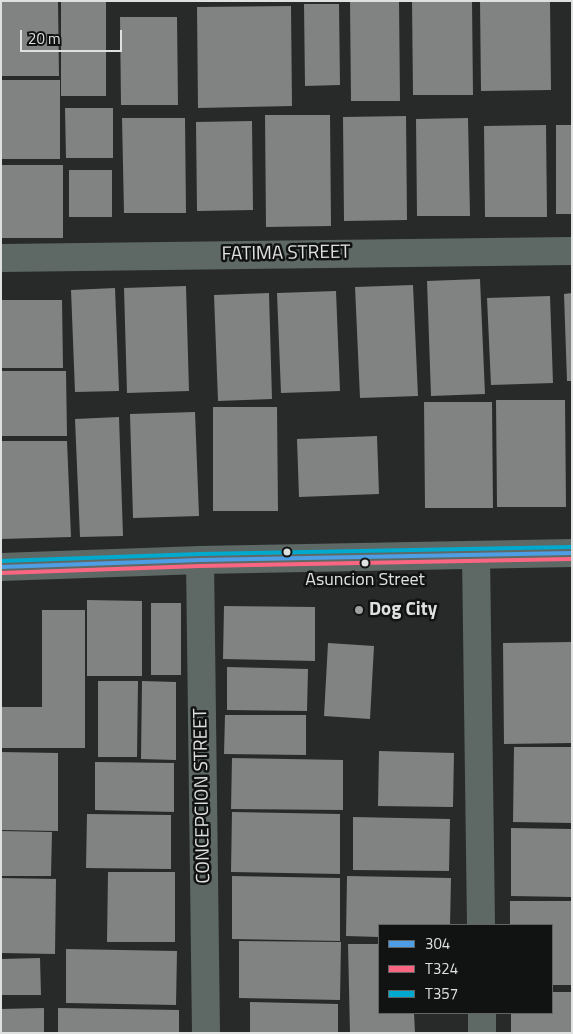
<!DOCTYPE html>
<style>
body{margin:0}
#map{position:relative;width:573px;height:1034px;overflow:hidden;background:#282a29;font-family:"Titillium Web",sans-serif}
canvas{display:block}
.frame{position:absolute;inset:0;border:2px solid #dee1e0;pointer-events:none}
.legend{position:absolute;left:378px;top:924px;width:175px;height:90px;box-sizing:border-box;background:#111312;border:1px solid #636564;margin:0;padding:6px 9px;list-style:none;font-size:15px;color:#dee1e0}
.legend li{display:flex;align-items:center;gap:10px;height:25px}
.legend b{width:25px;border:1px solid #636564}
.scale{position:absolute;left:20px;top:30px;width:102px;height:22px;box-sizing:border-box;border:2px solid #dee1e0;border-top:0;padding-left:6px;font-size:15px;line-height:18px;white-space:nowrap;color:#dee1e0;-webkit-text-stroke:4px #111312;paint-order:stroke}
</style>
<div id="map">
<canvas width="573" height="1034"></canvas>
<div class="frame"></div>
<ul class="legend">
<li><b style="height:6px;background:#4d9ee5"></b>304</li>
<li><b style="height:6px;background:#fa6682"></b>T324</li>
<li><b style="height:6px;background:#00a9ce"></b>T357</li>
</ul>
<div class="scale">20 m</div>
</div>
<script>
const ctx = document.querySelector('canvas').getContext('2d');
ctx.lineJoin = 'round';
function paint(path, color) { ctx.fillStyle = color; ctx.fill(path, 'evenodd'); }
const poly = rows => new Path2D(rows.map(r => 'M' + r).join(''));
function trace(path, color, width, dash) { ctx.strokeStyle = color; ctx.lineWidth = width; ctx.lineCap = dash ? 'butt' : 'round'; ctx.setLineDash(dash || []); ctx.stroke(path); }
function write(font, color, halo, rows, align = 'center') {
  ctx.font = font + ' "Titillium Web",sans-serif'; ctx.lineWidth = 5; ctx.setLineDash([]); ctx.textBaseline = 'middle'; ctx.strokeStyle = halo; ctx.fillStyle = color; for (const [text, x, y, turn = 0] of rows) {
    ctx.save(); ctx.translate(x, y); ctx.rotate((+turn || 0) * Math.PI / 180); ctx.textAlign = isNaN(turn) ? turn : align; if (halo) ctx.strokeText(text, 0, 0); ctx.fillText(text, 0, 0); ctx.restore();
  }
}
paint(poly([
 [1,1,58,1,59,76,1,76],
 [61,1,106,1,106,96,61,96],
 [350,1,399,1,400,101,351,101],
 [412,1,472,1,473,95,413,95],
 [480,1,550,1,551,90,481,91],
 [304,4,339,4,340,85,305,86],
 [291,6,292,106,198,108,197,7],
 [120,17,177,17,178,105,121,105],
 [1,80,60,80,60,159,1,159],
 [65,108,113,108,113,158,66,158],
 [265,115,330,115,331,226,266,227],
 [406,116,407,220,344,221,343,117],
 [122,118,185,118,186,213,124,213],
 [468,118,470,216,417,216,416,119],
 [252,121,253,210,197,211,196,122],
 [546,125,547,217,485,217,484,126],
 [556,125,572,125,572,214,556,214],
 [1,165,63,165,63,238,1,238],
 [69,170,112,170,112,217,69,217],
 [480,279,485,394,431,396,427,281],
 [413,285,418,396,360,398,355,287],
 [186,286,189,391,127,393,124,288],
 [115,288,119,391,75,392,71,290],
 [336,291,340,391,281,393,277,293],
 [269,293,272,399,218,401,214,295],
 [572,293,572,381,567,381,564,294],
 [550,296,553,383,491,385,487,298],
 [1,300,62,300,63,368,1,368],
 [1,371,66,371,67,436,1,436],
 [496,400,565,400,566,507,497,507],
 [424,402,492,402,493,508,425,508],
 [213,407,277,407,278,511,213,511],
 [195,412,199,516,133,518,130,414],
 [119,417,123,536,80,537,75,419],
 [377,436,379,494,299,497,297,439],
 [1,441,67,441,71,537,1,539],
 [87,600,142,601,142,676,87,676],
 [151,603,181,603,181,675,151,675],
 [224,606,315,607,315,661,223,659],
 [42,610,85,610,85,748,1,748,1,707,42,707],
 [572,642,572,743,504,744,503,643],
 [328,643,374,646,370,719,324,716],
 [227,667,308,669,307,711,227,710],
 [98,681,138,681,137,757,98,757],
 [142,681,176,682,176,760,141,759],
 [225,715,306,715,306,755,224,754],
 [514,747,572,747,572,823,513,822],
 [379,751,454,753,453,807,378,806],
 [1,752,58,753,58,831,1,830],
 [232,758,343,760,343,810,231,809],
 [95,762,174,763,174,812,95,810],
 [232,812,340,814,340,874,231,872],
 [87,814,171,815,171,869,86,868],
 [353,817,450,819,449,871,353,870],
 [511,828,572,829,572,897,511,896],
 [1,831,52,832,51,876,1,876],
 [108,872,175,872,175,942,107,942],
 [232,876,340,878,340,941,232,939],
 [347,876,451,878,450,925,379,925,379,937,346,936],
 [1,878,56,879,55,954,1,953],
 [510,901,572,901,572,985,552,985,552,925,510,925],
 [239,941,341,942,340,1000,239,998],
 [348,944,379,944,379,1013,414,1013,415,1033,350,1033],
 [66,949,177,951,176,1005,66,1003],
 [40,958,41,995,1,995,1,959],
 [552,992,572,992,572,1032,511,1032,511,1013,552,1013],
 [250,1002,338,1004,338,1033,250,1033],
 [44,1008,44,1033,1,1033,1,1009],
 [58,1008,179,1010,179,1033,58,1033]
]), '#818282');
trace(poly([
 [1,258,572,251],
 [476,555,481,925],
 [200,560,206,1033],
 [482,1013,482,1033]
]), '#5e6965', 28);
trace(poly([
 [1,567,200,560,572,553]
]), '#5e6965', 28);
trace(poly([
 [1,567,200,560,572,553]
]), '#4d9ee5', 4);
trace(poly([
 [1,573,200,566,572,559]
]), '#fa6682', 4);
trace(poly([
 [1,561,200,554,572,547]
]), '#00a9ce', 4);
for (const [x, y, r, color] of [
 [287,552,4.5,"#dee1e0"],
 [365,563,4.5,"#dee1e0"],
 [359,610,5,"#9ea1a0"]
]) { const dot = new Path2D(); dot.arc(x, y, r, 0, 2 * Math.PI); ctx.fillStyle = color; ctx.fill(dot); trace(dot, '#111312', 2); }
write('18px', '#dee1e0', '#111312', [
 ["Asuncion Street",365,581]
]);
write('19px', '#dee1e0', '#111312', [
 ["FATIMA STREET",286,254,-1],
 ["CONCEPCION STREET",203,796,-91]
]);
write('bold 19px', '#dee1e0', '#111312', [
 ["Dog City",369,610]
], 'left');
</script>
